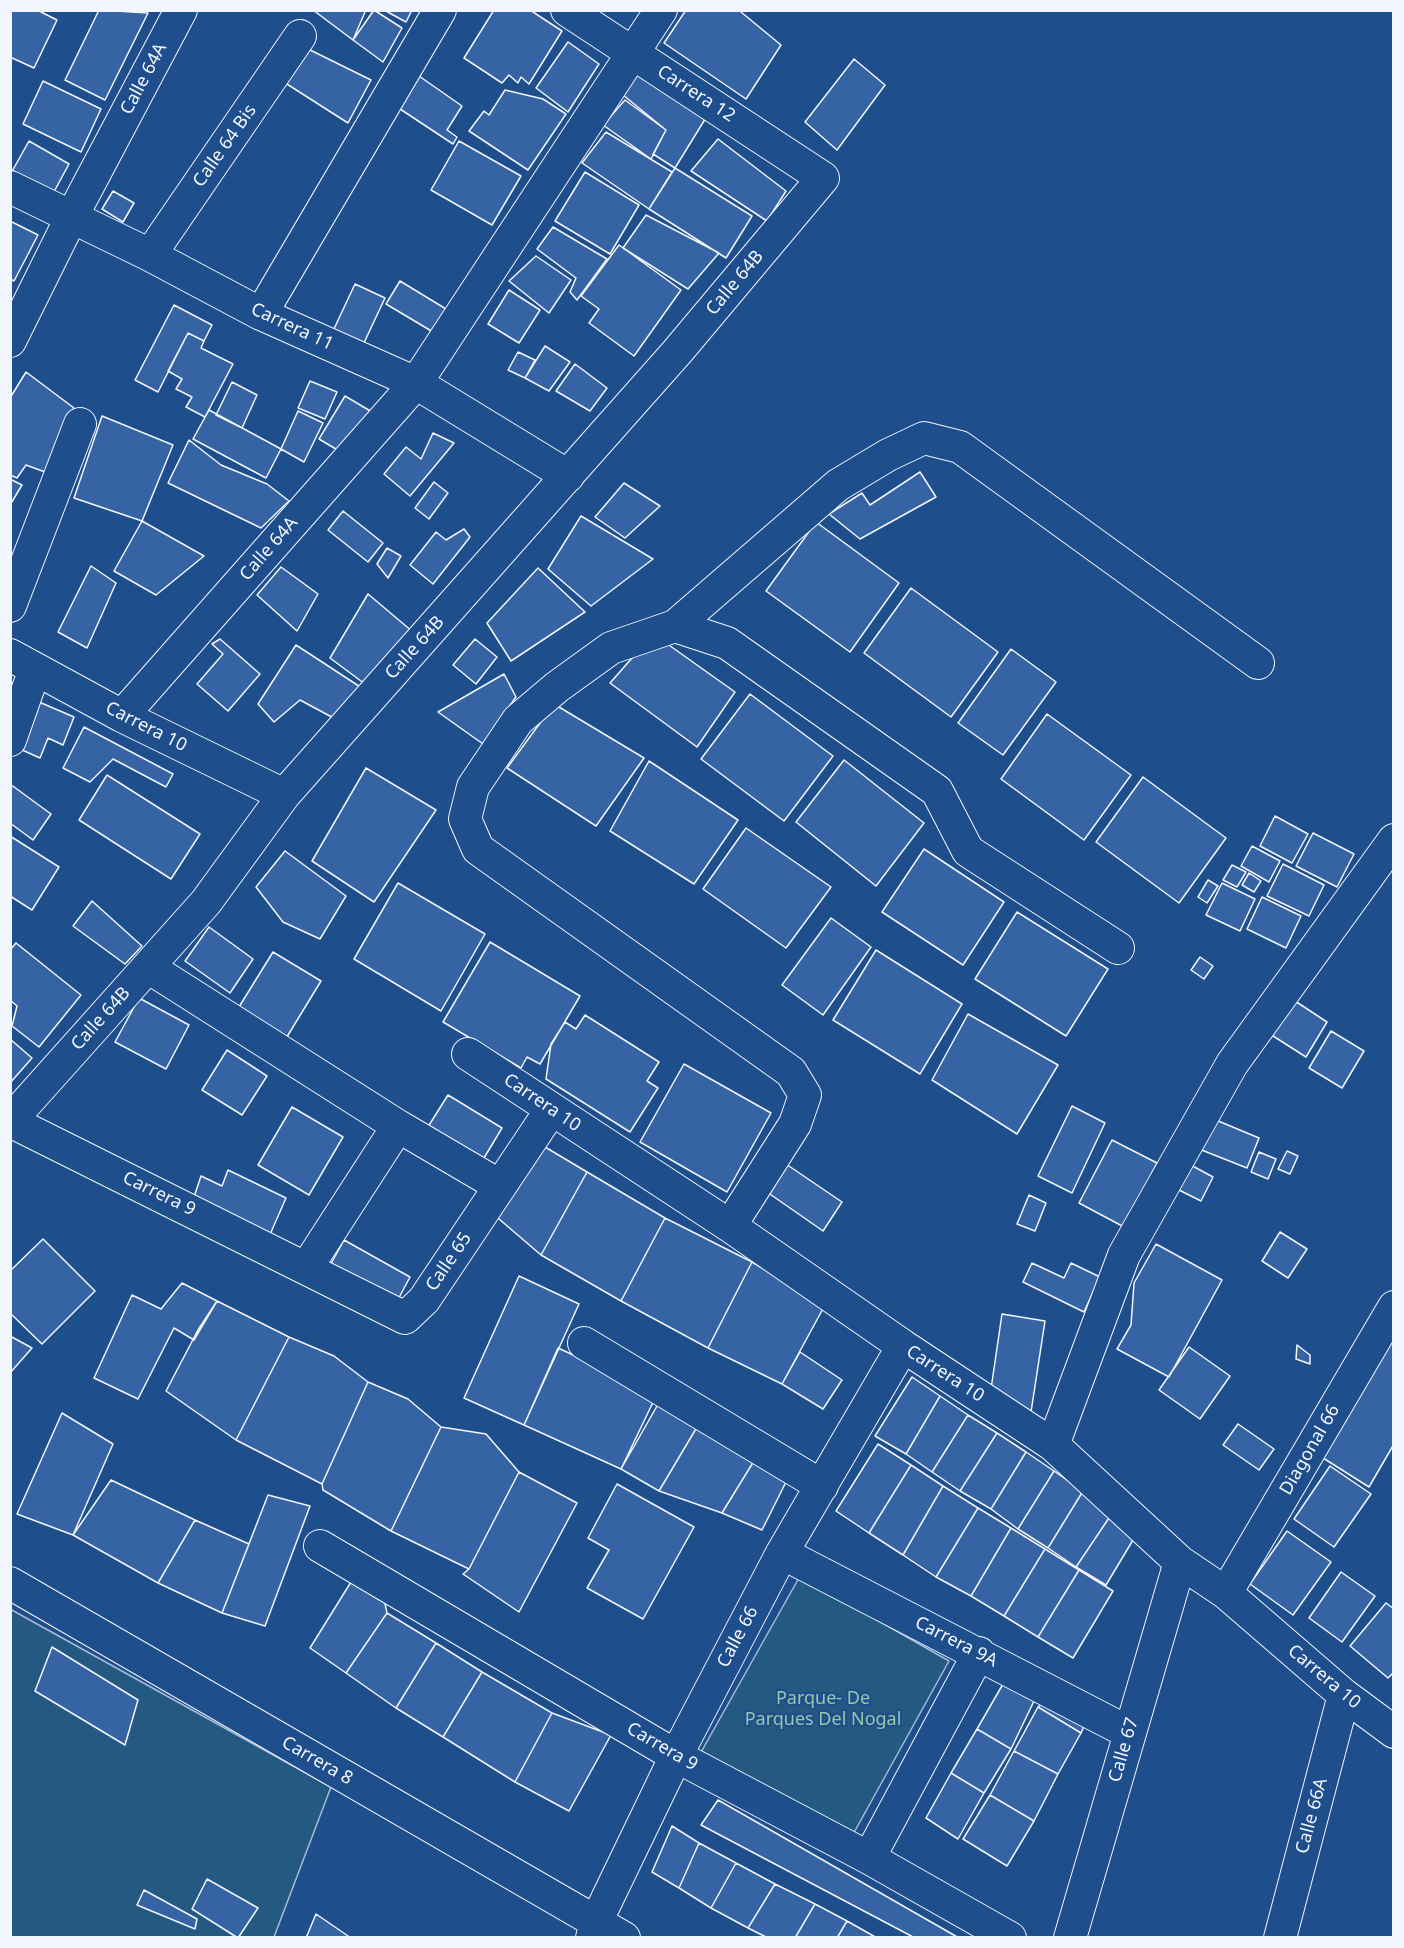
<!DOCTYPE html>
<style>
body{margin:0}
#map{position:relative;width:1404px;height:1948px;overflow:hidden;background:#1f4e8c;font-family:"Noto Sans",sans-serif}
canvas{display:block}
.frame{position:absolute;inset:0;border:12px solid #f2f6ff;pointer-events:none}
</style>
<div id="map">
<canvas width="1404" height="1948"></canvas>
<div class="frame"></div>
</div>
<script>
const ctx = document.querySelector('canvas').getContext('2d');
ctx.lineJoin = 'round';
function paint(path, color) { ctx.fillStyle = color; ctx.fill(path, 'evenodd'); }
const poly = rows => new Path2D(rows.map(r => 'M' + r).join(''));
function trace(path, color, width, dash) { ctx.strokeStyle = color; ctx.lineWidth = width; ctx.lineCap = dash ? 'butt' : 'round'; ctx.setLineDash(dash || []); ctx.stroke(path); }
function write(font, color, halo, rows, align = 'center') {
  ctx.font = font + ' "Noto Sans",sans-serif'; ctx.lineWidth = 4.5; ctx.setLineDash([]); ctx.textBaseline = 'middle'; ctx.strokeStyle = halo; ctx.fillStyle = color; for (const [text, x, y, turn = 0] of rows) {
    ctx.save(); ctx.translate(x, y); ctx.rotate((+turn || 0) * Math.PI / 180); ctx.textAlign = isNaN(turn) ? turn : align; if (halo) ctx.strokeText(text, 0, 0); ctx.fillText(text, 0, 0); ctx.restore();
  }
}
const green = poly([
 [800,1576,949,1661,851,1838,700,1754,800,1576],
 [10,1609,331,1787,274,1937,11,1937,10,1609]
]);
paint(green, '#245a82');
trace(green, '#a8bbd7', 1.5);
const building = poly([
 [10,10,37,10,57,20,34,68,10,57,10,10],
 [99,10,148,13,105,100,65,80,99,10],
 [313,10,363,10,365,12,353,40,313,10],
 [374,10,402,28,383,62,353,40,374,10],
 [384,10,412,10,406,22,384,10],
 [494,10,530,10,562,31,529,84,521,77,518,83,509,75,502,83,464,58,494,10],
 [686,10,742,10,741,12,781,45,746,99,664,43,686,10],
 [568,42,599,64,568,112,536,88,568,42],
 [302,46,371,80,348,123,279,79,302,46],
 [854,59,885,85,837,150,805,122,854,59],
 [409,69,462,106,447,130,457,137,453,144,391,103,409,69],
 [635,69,707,116,675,168,653,154,666,130,623,95,635,69],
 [43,81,101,109,81,152,23,124,43,81],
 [505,90,543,99,566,114,528,170,469,131,484,111,489,115,505,90],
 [625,100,666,130,651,159,603,125,625,100],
 [606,132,672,172,649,209,582,163,606,132],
 [718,139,786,191,767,221,691,171,718,139],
 [29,141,69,164,49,201,10,175,29,141],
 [459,141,521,176,492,225,431,190,459,141],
 [675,168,752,216,726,258,649,209,675,168],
 [585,172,639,205,610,254,555,221,585,172],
 [113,191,134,203,123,222,102,209,113,191],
 [646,215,719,253,688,289,623,248,646,215],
 [10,221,38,235,14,281,10,279,10,221],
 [553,227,607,259,577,300,570,292,576,278,537,249,553,227],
 [619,245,681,290,634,356,589,323,599,309,581,296,619,245],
 [536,256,571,280,549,313,509,281,536,256],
 [400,281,446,309,433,332,386,304,400,281],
 [355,284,385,298,363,345,333,331,355,284],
 [509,290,540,310,519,343,488,324,509,290],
 [174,305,212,325,204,341,188,333,158,392,135,380,174,305],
 [188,333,204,341,201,348,233,364,205,417,186,407,192,397,176,389,182,379,168,371,188,333],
 [545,346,570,362,549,391,525,378,545,346],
 [518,352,535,360,525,378,508,370,518,352],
 [575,364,607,388,590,411,556,391,575,364],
 [26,372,74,408,45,472,26,465,17,478,10,475,10,398,26,372],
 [310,381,337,392,325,419,298,408,310,381],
 [232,382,257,395,242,428,216,415,232,382],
 [345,396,372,412,346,455,319,439,345,396],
 [209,410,281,449,266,478,193,439,209,410],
 [298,411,323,423,304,462,281,449,298,411],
 [102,416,173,445,142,521,74,498,102,416],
 [433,433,454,443,410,496,384,474,406,447,421,459,433,433],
 [189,440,221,465,267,484,289,501,261,528,168,483,189,440],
 [920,472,936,497,860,539,829,514,862,493,870,505,920,472],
 [10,479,22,485,10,505,10,479],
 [434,482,448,493,429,519,415,508,434,482],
 [624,483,660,506,625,538,595,517,624,483],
 [343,511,383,543,368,562,328,530,343,511],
 [581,516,653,559,591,606,548,569,581,516],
 [142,521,204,556,156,595,114,571,142,521],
 [816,522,899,583,850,652,766,591,816,522],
 [464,529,470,537,433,584,410,565,436,532,446,540,464,529],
 [387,548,401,556,388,578,377,564,387,548],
 [91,566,116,583,87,648,58,632,91,566],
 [281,567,318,594,297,631,257,595,281,567],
 [538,568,585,612,511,661,487,623,538,568],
 [911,588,998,652,951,717,864,653,911,588],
 [368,594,413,632,373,690,330,658,368,594],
 [659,638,735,692,697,747,610,683,640,649,659,638],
 [220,639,260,674,228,711,197,684,223,654,212,644,220,639],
 [475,639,497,657,476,684,453,665,475,639],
 [296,645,368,692,341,722,300,700,274,722,258,704,296,645],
 [1011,649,1056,682,1003,755,958,723,1011,649],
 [504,674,516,697,483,744,438,712,504,674],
 [750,694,833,756,784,821,701,759,750,694],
 [39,702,74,717,63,745,48,738,40,758,20,749,39,702],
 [554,704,644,758,596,826,507,768,554,704],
 [1047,714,1131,775,1084,840,1001,779,1047,714],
 [84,727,173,774,166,787,113,759,90,782,63,768,84,727],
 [844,760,924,823,876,886,796,822,844,760],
 [649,761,738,820,694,884,610,831,649,761],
 [366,768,436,810,374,902,312,861,366,768],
 [107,775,200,834,171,879,79,820,107,775],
 [1143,777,1226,838,1179,903,1096,842,1143,777],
 [10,784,51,814,33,840,10,823,10,784],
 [1275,816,1308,834,1292,863,1260,846,1275,816],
 [746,828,831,887,786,948,703,889,746,828],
 [1313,833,1354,854,1337,887,1296,866,1313,833],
 [10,836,59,867,32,910,10,896,10,836],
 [1252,846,1280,861,1269,882,1241,866,1252,846],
 [924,849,1004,902,963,965,882,912,924,849],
 [285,851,346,896,320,939,283,922,256,887,285,851],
 [1283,864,1324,885,1309,916,1267,896,1283,864],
 [1232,865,1246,872,1237,887,1223,880,1232,865],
 [1249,873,1261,881,1254,892,1242,885,1249,873],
 [1208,880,1218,886,1207,903,1198,897,1208,880],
 [398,883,485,934,441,1011,354,959,398,883],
 [1222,883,1255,899,1240,931,1206,915,1222,883],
 [1262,897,1301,916,1286,948,1247,929,1262,897],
 [92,901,142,946,125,964,73,926,92,901],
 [1017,912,1108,969,1066,1036,975,979,1017,912],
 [831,918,871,947,823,1015,782,985,831,918],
 [209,927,253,959,230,993,185,961,209,927],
 [490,942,580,996,540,1064,527,1057,521,1068,443,1022,490,942],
 [16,943,81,995,39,1047,12,1026,17,1006,10,1000,10,950,16,943],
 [876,950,962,1004,920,1074,833,1020,876,950],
 [273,952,321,981,282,1045,234,1015,273,952],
 [1200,957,1213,966,1204,979,1191,970,1200,957],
 [139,998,189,1025,166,1069,115,1042,139,998],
 [1292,999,1327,1022,1306,1057,1270,1034,1292,999],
 [968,1014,1058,1065,1017,1134,932,1080,968,1014],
 [585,1015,659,1062,647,1081,658,1088,630,1132,546,1079,551,1044,565,1022,576,1029,585,1015],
 [1331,1031,1364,1051,1342,1088,1309,1068,1331,1031],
 [10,1039,32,1058,10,1083,10,1039],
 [227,1050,267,1076,242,1115,202,1090,227,1050],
 [684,1064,771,1113,727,1192,640,1142,684,1064],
 [448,1095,502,1128,481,1163,426,1130,448,1095],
 [1072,1106,1105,1123,1072,1193,1038,1176,1072,1106],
 [292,1107,343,1137,309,1195,258,1165,292,1107],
 [1211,1118,1259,1138,1247,1168,1199,1149,1211,1118],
 [1112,1140,1157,1163,1124,1227,1079,1203,1112,1140],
 [535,1141,587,1172,541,1255,492,1213,535,1141],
 [1287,1151,1298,1156,1290,1174,1278,1169,1287,1151],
 [1259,1152,1276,1159,1268,1179,1251,1172,1259,1152],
 [1187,1163,1213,1177,1201,1201,1175,1188,1187,1163],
 [786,1164,842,1202,823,1231,767,1192,786,1164],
 [228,1170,286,1198,268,1239,193,1200,201,1176,222,1186,228,1170],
 [587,1172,665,1218,621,1301,541,1255,587,1172],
 [1029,1195,1046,1203,1035,1231,1017,1224,1029,1195],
 [665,1218,752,1262,708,1348,621,1301,665,1218],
 [1280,1232,1307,1249,1288,1278,1262,1261,1280,1232],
 [43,1239,95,1291,42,1344,10,1313,10,1271,43,1239],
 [344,1240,410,1277,393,1309,327,1271,344,1240],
 [1156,1244,1222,1280,1169,1377,1117,1349,1131,1325,1134,1283,1156,1244],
 [752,1262,825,1305,782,1384,708,1348,752,1262],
 [1032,1263,1064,1278,1071,1263,1100,1277,1084,1312,1023,1282,1032,1263],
 [519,1276,579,1304,524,1425,464,1398,519,1276],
 [182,1283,217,1301,194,1340,174,1328,138,1399,94,1378,132,1295,161,1309,182,1283],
 [217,1301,289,1337,236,1440,166,1391,198,1330,217,1301],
 [1002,1314,1045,1321,1031,1412,991,1389,1002,1314],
 [1394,1318,1394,1444,1369,1487,1312,1451,1394,1318],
 [10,1336,32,1348,10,1373,10,1336],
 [289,1337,334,1356,368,1382,322,1484,236,1440,289,1337],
 [1297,1345,1310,1355,1310,1364,1296,1359,1297,1345],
 [1189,1347,1230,1376,1200,1419,1159,1390,1189,1347],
 [558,1348,657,1394,621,1469,524,1425,558,1348],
 [800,1352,842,1380,823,1409,782,1384,800,1352],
 [912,1377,940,1396,906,1454,875,1436,912,1377],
 [368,1382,408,1399,441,1427,391,1531,323,1490,322,1484,368,1382],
 [940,1396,968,1415,932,1472,906,1454,940,1396],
 [661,1399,700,1422,659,1491,621,1469,661,1399],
 [62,1413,113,1444,73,1535,17,1514,62,1413],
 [968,1415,997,1433,960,1491,932,1472,968,1415],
 [700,1422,757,1456,722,1513,659,1491,700,1422],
 [1238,1424,1274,1449,1259,1470,1223,1445,1238,1424],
 [441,1427,486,1434,519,1472,469,1569,391,1531,441,1427],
 [997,1433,1026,1452,991,1509,960,1491,997,1433],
 [878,1444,911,1465,869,1533,836,1511,878,1444],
 [1026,1452,1054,1471,1018,1529,991,1509,1026,1452],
 [757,1456,789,1476,762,1530,722,1513,757,1456],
 [911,1465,943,1486,903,1555,869,1533,911,1465],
 [1330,1466,1371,1494,1334,1547,1294,1519,1330,1466],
 [1054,1471,1083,1491,1048,1548,1018,1529,1054,1471],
 [519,1472,577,1503,519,1612,463,1574,469,1569,519,1472],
 [111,1480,195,1520,158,1583,73,1535,111,1480],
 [617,1484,694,1527,643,1619,587,1588,609,1550,588,1538,617,1484],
 [943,1486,978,1508,936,1577,903,1555,943,1486],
 [1083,1491,1113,1512,1076,1567,1048,1548,1083,1491],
 [268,1495,310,1506,265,1626,222,1613,268,1495],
 [978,1508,1011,1528,971,1596,936,1577,978,1508],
 [1113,1512,1139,1530,1106,1585,1076,1567,1113,1512],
 [195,1520,249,1544,222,1613,158,1583,195,1520],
 [1011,1528,1045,1549,1004,1616,971,1596,1011,1528],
 [1287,1531,1331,1562,1293,1615,1250,1584,1287,1531],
 [1045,1549,1079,1570,1038,1637,1004,1616,1045,1549],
 [1079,1570,1113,1591,1073,1658,1038,1637,1079,1570],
 [1341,1572,1375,1596,1342,1642,1309,1618,1341,1572],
 [351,1582,384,1599,387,1613,346,1673,310,1648,351,1582],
 [1386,1603,1394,1609,1394,1672,1388,1678,1350,1646,1386,1603],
 [387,1613,436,1643,396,1708,346,1673,387,1613],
 [436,1643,482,1672,443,1737,396,1708,436,1643],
 [52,1647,138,1700,125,1745,35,1691,52,1647],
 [482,1672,552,1713,515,1782,443,1737,482,1672],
 [1003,1684,1034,1701,1011,1749,977,1729,1003,1684],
 [1050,1696,1088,1717,1081,1733,1038,1707,1050,1696],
 [1038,1707,1081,1733,1058,1774,1014,1751,1038,1707],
 [552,1713,611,1735,569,1811,515,1782,552,1713],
 [977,1729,1011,1749,984,1793,951,1773,977,1729],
 [1014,1751,1058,1774,1034,1821,990,1795,1014,1751],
 [951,1773,984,1793,958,1839,926,1818,951,1773],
 [990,1795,1034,1821,1007,1866,963,1839,990,1795],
 [718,1800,959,1938,915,1938,701,1825,718,1800],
 [672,1826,699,1843,679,1888,652,1872,672,1826],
 [699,1843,736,1863,711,1908,679,1888,699,1843],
 [736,1863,775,1884,748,1928,711,1908,736,1863],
 [207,1879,258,1908,238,1938,192,1909,207,1879],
 [775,1884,815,1904,795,1938,768,1938,748,1928,775,1884],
 [144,1890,197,1919,195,1929,137,1905,144,1890],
 [815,1904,847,1921,837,1938,795,1938,815,1904],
 [316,1914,351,1938,306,1938,316,1914],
 [847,1921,877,1938,837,1938,847,1921]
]);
paint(building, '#3563a3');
trace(building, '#f2f6ff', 1.5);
const street = poly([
 [10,187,150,255,261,314,416,383,568,476],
 [150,255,300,36],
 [261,314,440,10],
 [10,341,71,218,181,10],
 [10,606,80,424],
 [675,626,838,485,888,455,924,438,960,447,1258,663],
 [10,655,122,716,284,795],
 [122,716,416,383,661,10],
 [10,740,35,669],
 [148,967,398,1126,500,1186],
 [468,1054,730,1226,903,1346,1053,1445,1180,1562,1226,1593,1344,1695,1394,1732],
 [10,1121,206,902,284,795,677,352,823,178,567,10],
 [10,1121,405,1318,424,1300,551,1110],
 [730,1226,795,1124,805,1095,791,1072,478,849,465,819,473,787,518,720,557,687,611,648,675,626,727,643,937,791,968,851,1118,948],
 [307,1267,398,1126],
 [584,1343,822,1486],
 [1053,1445,1124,1255,1232,1064,1394,840],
 [320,1546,676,1756,869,1858,1010,1938],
 [782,1553,1128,1732],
 [10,1583,624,1938],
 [1226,1593,1394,1307],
 [869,1858,979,1653],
 [592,1938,596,1922,676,1756,782,1553,903,1346],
 [1070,1938,1180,1562],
 [1280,1938,1344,1695]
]);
trace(street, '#f2f6ff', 34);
trace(street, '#1f4e8c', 32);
write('18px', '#f2f6ff', '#1f4e8c', [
 ["Calle 64A",144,79,-62],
 ["Carrera 12",696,94,33],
 ["Calle 64 Bis",225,146,-55],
 ["Calle 64B",735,283,-50],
 ["Carrera 11",292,327,25],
 ["Calle 64A",269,549,-49],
 ["Calle 64B",415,648,-48],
 ["Carrera 10",146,727,27],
 ["Calle 64B",101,1019,-48],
 ["Carrera 10",542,1103,34],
 ["Carrera 9",159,1194,26],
 ["Calle 65",449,1262,-56],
 ["Carrera 10",945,1374,33],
 ["Diagonal 66",1310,1450,-60],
 ["Calle 66",738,1637,-62],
 ["Carrera 9A",956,1642,27],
 ["Carrera 10",1324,1677,40],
 ["Carrera 9",662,1747,30],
 ["Calle 67",1124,1750,-74],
 ["Carrera 8",317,1761,30],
 ["Calle 66A",1312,1816,-75]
]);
write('18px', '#97c8a6', '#1f4e8c', [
 ["Parque- De",823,1699],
 ["Parques Del Nogal",823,1720]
]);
</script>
